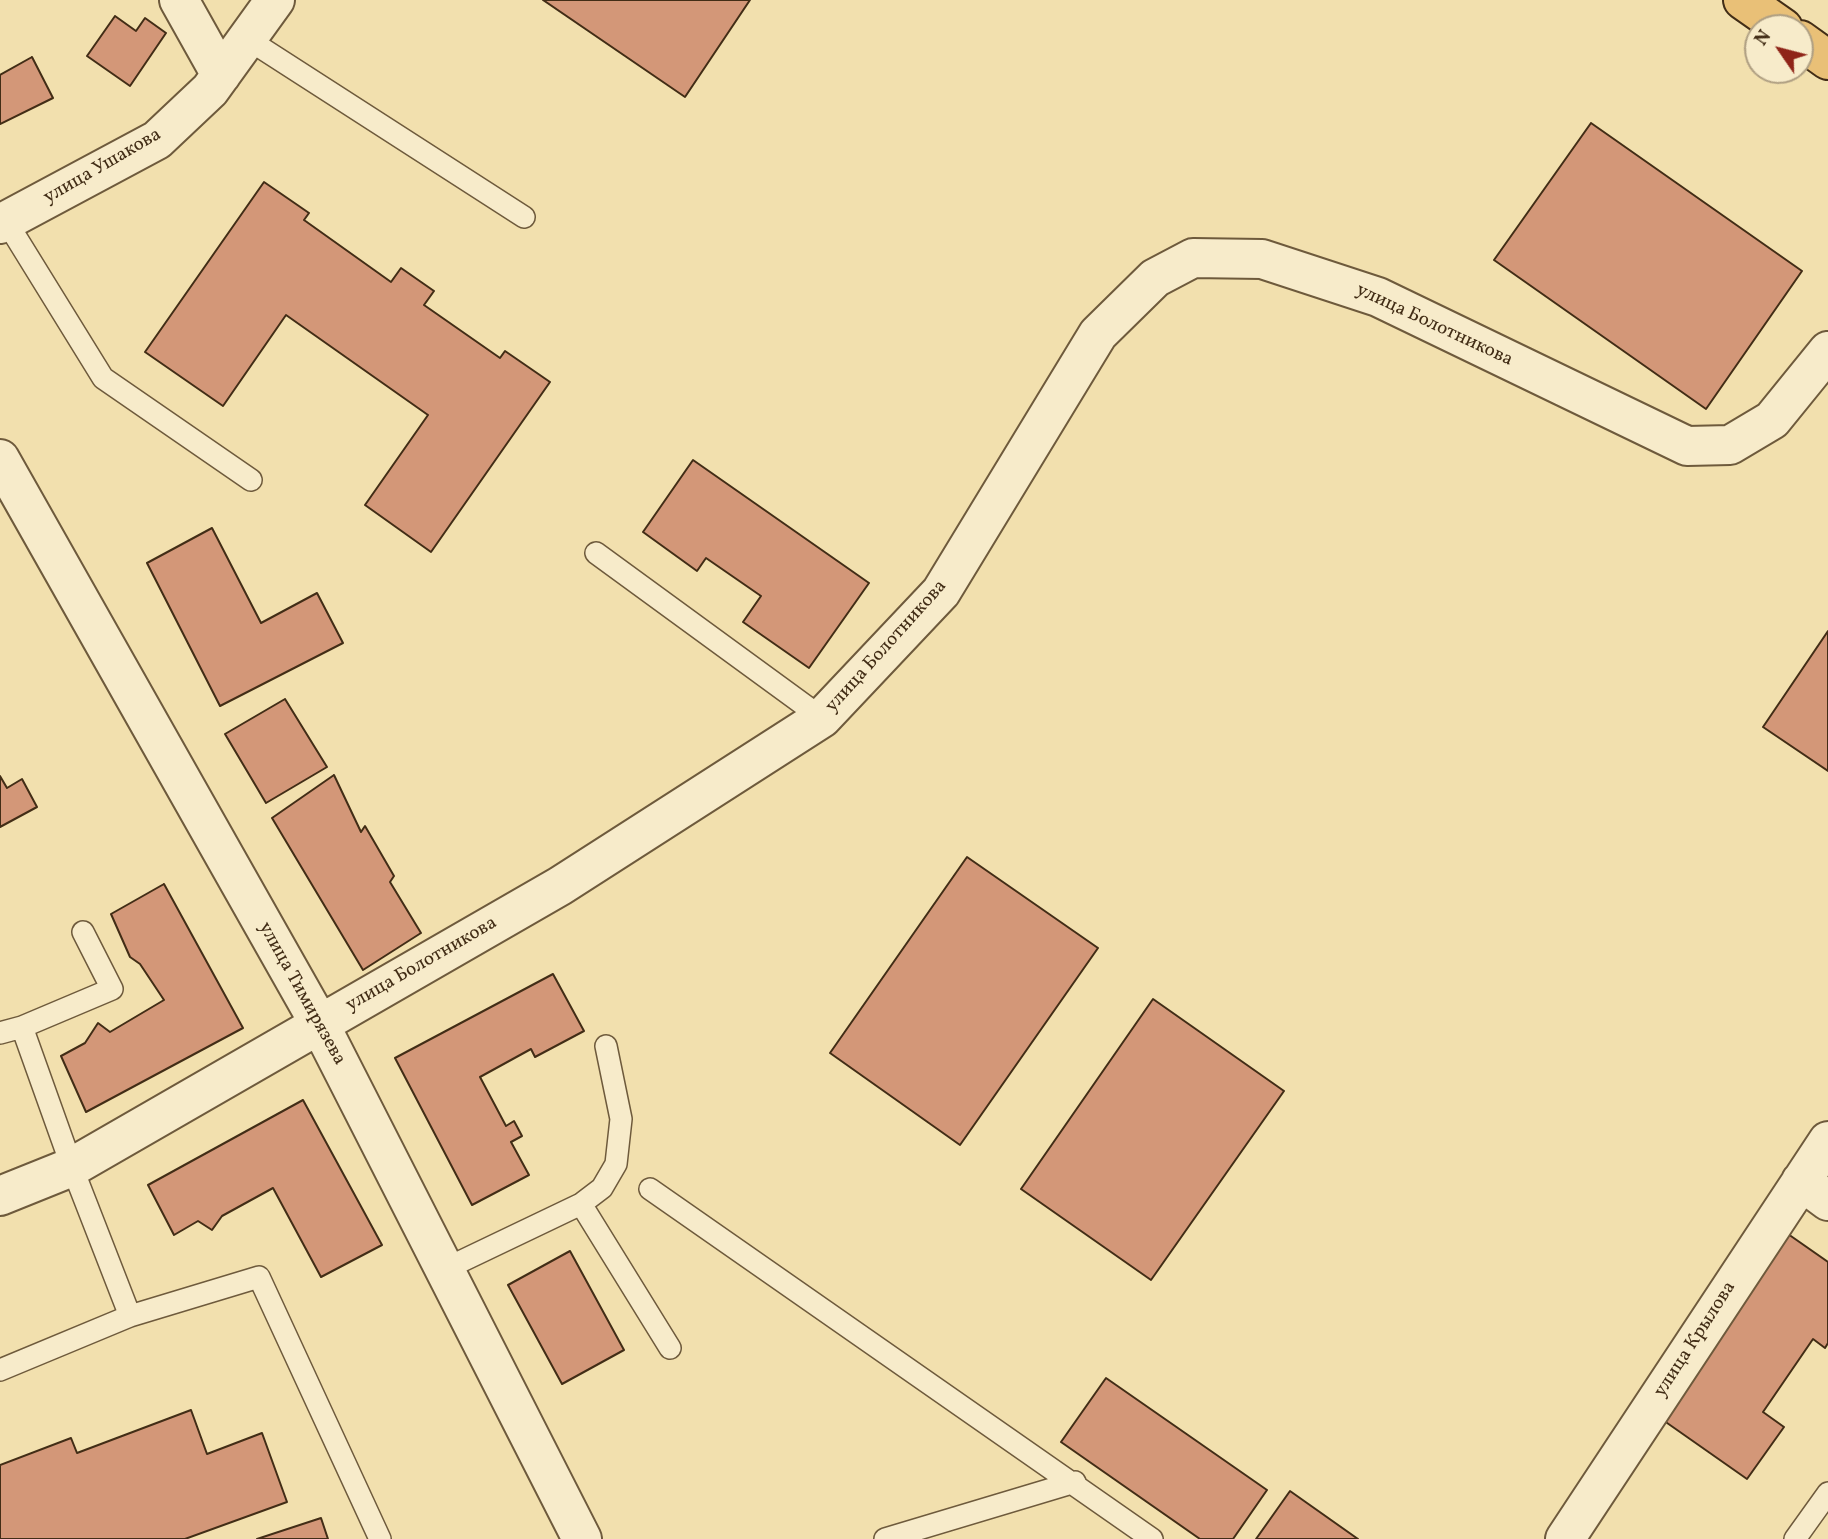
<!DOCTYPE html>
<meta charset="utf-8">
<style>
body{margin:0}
#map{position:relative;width:1828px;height:1539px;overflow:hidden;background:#f2e0ae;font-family:Vollkorn,serif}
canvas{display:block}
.north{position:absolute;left:1744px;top:14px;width:70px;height:70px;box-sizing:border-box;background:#f7ebca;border:2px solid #af9f82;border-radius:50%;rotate:305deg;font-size:19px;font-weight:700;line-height:28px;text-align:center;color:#422d16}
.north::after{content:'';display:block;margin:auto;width:24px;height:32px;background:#8f2418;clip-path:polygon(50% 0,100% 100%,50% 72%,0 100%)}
</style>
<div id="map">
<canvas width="1828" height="1539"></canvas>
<div class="north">N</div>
</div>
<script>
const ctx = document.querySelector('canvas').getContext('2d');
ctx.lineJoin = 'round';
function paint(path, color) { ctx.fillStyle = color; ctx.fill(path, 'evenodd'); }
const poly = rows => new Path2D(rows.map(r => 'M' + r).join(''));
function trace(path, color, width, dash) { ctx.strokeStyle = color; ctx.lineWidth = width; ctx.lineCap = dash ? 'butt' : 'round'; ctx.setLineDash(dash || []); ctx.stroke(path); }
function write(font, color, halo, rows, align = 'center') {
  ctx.font = font + ' Vollkorn,serif'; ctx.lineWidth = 5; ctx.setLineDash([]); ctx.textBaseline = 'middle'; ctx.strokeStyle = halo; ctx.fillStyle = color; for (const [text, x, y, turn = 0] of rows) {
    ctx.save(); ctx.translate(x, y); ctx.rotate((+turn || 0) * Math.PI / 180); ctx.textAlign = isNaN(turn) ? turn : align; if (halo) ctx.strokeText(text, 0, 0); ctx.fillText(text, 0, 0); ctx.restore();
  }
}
const building = poly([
 [543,0,750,0,685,97,543,0],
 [115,16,136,31,145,18,166,33,130,86,87,56,115,16],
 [32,57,53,98,0,124,0,75,32,57],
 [1591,123,1802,271,1706,409,1494,260,1591,123],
 [264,182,309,213,304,220,391,282,401,268,434,291,424,305,500,358,505,351,550,382,431,552,365,505,428,415,286,315,223,406,145,352,264,182],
 [693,460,869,583,809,668,743,622,761,596,706,558,697,571,643,532,693,460],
 [212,528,261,623,317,593,343,643,220,706,147,563,212,528],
 [1828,631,1828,771,1763,727,1828,631],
 [285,699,327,767,266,803,225,734,285,699],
 [334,775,361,832,365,826,394,876,390,882,421,933,363,970,272,818,334,775],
 [0,776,7,788,22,779,37,807,0,827,0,776],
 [967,857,1098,948,960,1145,830,1053,967,857],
 [164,884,243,1028,86,1112,61,1056,85,1043,98,1023,110,1032,164,1000,140,964,130,957,111,914,164,884],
 [553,974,584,1031,535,1057,531,1049,480,1077,506,1126,514,1121,522,1136,511,1142,529,1175,472,1205,395,1058,553,974],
 [1153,999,1284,1091,1151,1280,1021,1189,1153,999],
 [303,1100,382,1245,321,1277,273,1188,222,1216,212,1230,198,1221,174,1235,148,1185,303,1100],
 [1788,1234,1828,1262,1828,1343,1825,1348,1813,1339,1763,1412,1784,1427,1747,1479,1660,1418,1788,1234],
 [570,1251,624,1350,562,1384,508,1285,570,1251],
 [1106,1378,1267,1490,1233,1539,1200,1539,1061,1442,1106,1378],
 [191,1410,207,1454,262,1433,287,1502,185,1539,0,1539,0,1465,71,1438,77,1453,191,1410],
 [1290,1491,1358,1539,1256,1539,1290,1491],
 [321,1518,328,1539,257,1539,321,1518]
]);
paint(building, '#d39778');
trace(building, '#422d16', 2);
const service = poly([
 [249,40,524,217],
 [6,221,103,378,251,480],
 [596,553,822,718],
 [22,1027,72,1167,130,1316],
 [0,1033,22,1027,112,989,83,932],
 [650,1189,1152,1539],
 [581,1204,670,1348],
 [443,1270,581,1204,602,1188,616,1164,621,1119,606,1046],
 [0,1370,130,1316,259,1277,380,1539],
 [885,1539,1075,1482],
 [1795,1539,1828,1493]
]);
const minor = poly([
 [179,0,221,75],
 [0,224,157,140,210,90,275,0],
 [0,459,319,1023,582,1539],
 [1801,1181,1828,1201],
 [0,1196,72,1167,560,886,822,718,941,592,1098,334,1155,278,1193,258,1262,259,1378,297,1687,446,1730,445,1772,420,1828,351],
 [1565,1539,1828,1141]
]);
const primary = poly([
 [1743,0,1783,28],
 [1800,40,1828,60]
]);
trace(service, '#6e5a3c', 24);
trace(minor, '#6e5a3c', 42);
trace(primary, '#422d16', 42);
trace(service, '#f7ebca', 21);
trace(minor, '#f7ebca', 38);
trace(primary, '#e9c077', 38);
write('19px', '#422d16', '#f7ebca', [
 ["улица Ушакова",103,167,-30],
 ["улица Болотникова",1434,326,25],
 ["улица Болотникова",887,647,-48],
 ["улица Болотникова",422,965,-30],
 ["улица Тимирязева",301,994,61],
 ["улица Крылова",1696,1340,-57]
]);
</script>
